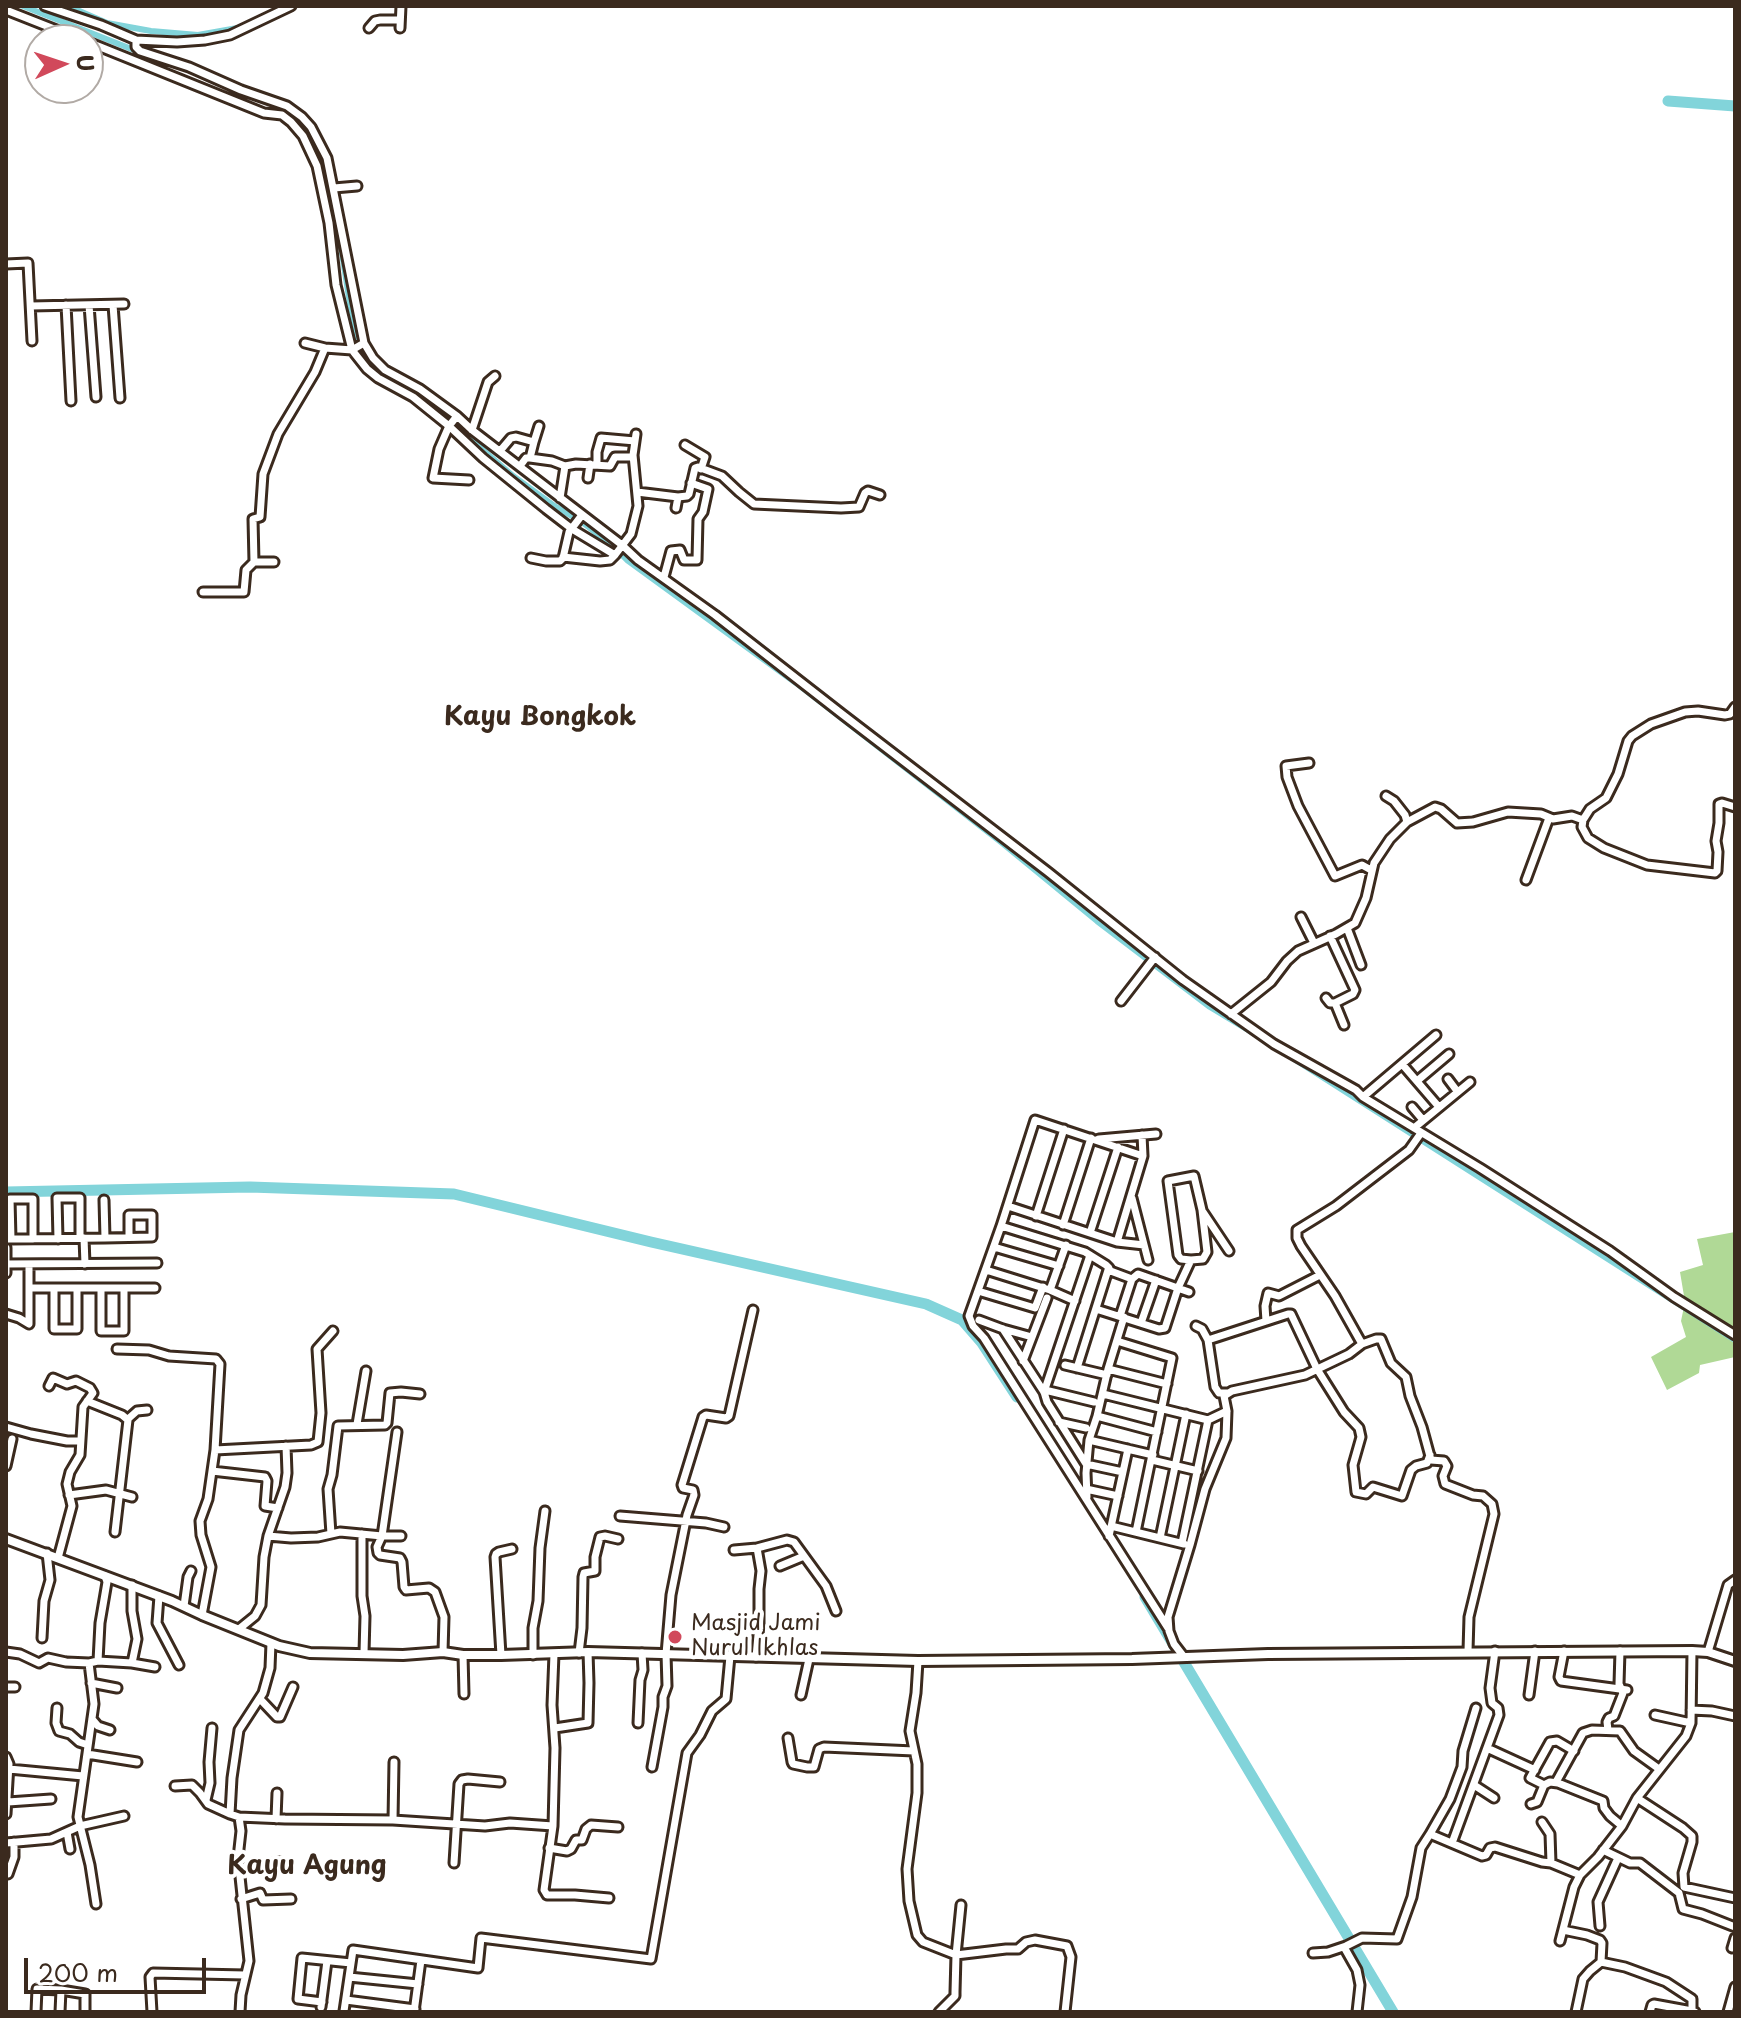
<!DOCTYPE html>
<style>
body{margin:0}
#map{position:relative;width:1741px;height:2018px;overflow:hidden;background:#fff;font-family:"Playpen Sans",sans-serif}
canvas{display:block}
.frame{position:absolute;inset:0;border:8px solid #3b2a1e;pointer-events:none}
.north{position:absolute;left:24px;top:24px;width:80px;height:80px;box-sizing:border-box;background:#fff;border:2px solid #b1aaa5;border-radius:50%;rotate:87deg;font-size:22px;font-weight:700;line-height:32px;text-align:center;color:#3b2a1e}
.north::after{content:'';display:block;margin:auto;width:28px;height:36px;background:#d1495b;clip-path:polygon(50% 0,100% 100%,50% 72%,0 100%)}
.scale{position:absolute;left:24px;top:1958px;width:182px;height:36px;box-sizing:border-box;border:4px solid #3b2a1e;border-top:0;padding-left:10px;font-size:24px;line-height:28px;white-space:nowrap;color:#3b2a1e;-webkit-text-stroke:6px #fff;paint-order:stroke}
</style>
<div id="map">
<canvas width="1741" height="2018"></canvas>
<div class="frame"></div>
<div class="north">U</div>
<div class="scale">200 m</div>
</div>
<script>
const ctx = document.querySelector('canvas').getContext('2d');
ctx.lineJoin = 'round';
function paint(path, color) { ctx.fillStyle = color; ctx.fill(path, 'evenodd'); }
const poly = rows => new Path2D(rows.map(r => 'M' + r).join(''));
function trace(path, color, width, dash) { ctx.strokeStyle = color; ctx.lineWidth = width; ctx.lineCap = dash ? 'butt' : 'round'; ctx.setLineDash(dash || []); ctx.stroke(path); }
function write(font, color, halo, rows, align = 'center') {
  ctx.font = font + ' "Playpen Sans",sans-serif'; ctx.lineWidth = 8; ctx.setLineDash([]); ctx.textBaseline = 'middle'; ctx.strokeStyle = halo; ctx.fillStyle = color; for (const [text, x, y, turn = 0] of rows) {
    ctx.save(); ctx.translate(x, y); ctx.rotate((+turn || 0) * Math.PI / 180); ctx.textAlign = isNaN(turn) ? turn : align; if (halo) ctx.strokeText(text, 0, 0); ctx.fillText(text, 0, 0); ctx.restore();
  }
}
paint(poly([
 [1735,1232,1735,1357,1700,1365,1699,1373,1667,1390,1651,1357,1686,1337,1681,1321,1685,1302,1680,1272,1703,1265,1697,1239]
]), '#b0d996');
trace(poly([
 [23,6,139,52],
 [68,6,107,23,151,31,198,35,243,27],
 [268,102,303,122,312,136],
 [341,246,355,336,364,354,378,369,419,395,513,476,553,505,582,522,614,547,627,560,796,683,1002,843,1097,921,1210,1007,1258,1036],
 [1294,1059,1735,1340]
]), '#82d4da', 6);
trace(poly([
 [1668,101,1735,106],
 [6,1192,250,1187,454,1194,651,1242,926,1304,962,1320,982,1343,1017,1397],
 [1145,1597,1393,2012]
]), '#82d4da', 11);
const minor = poly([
 [45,6,101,25,136,40,177,42,205,40,230,35,291,6],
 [6,10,82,40],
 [369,28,375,21,380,20,400,20],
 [400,28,401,6],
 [136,40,136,47,140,51,189,67,241,90,287,106,302,117,311,127,327,158,364,343,373,358,385,370,420,389,457,416,472,430,622,545,638,560,715,615,842,714,1048,872,1183,980,1274,1044,1356,1090,1363,1097,1480,1168,1610,1251,1674,1297,1735,1335],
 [88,42,264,113,282,115,291,122,303,136,317,166,329,223,336,285,352,350,367,369,378,378,413,397,449,426,483,458,546,509,572,529,615,555,631,534,638,506,633,455,636,434],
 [334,188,357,186],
 [6,264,28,263,32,341],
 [66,305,71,401],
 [89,305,96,397],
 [113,305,120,398],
 [31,306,124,304],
 [305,343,325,348,352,350,364,343],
 [457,416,449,426,439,449,433,478,469,480],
 [472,430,488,382,495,376],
 [534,442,539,426],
 [685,445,705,457,701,469],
 [500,451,511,438,516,437,534,442,530,458,526,458,520,466],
 [530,458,552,461,565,466,560,498],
 [597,465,597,452,601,438,635,441],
 [565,466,576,464,610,466,615,457,633,457],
 [588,478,590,464],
 [637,492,678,497,676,508],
 [678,497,687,496,689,494,695,468,698,467,722,476,739,492,754,504,841,508,859,507,865,493,868,491,880,495],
 [563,557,600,561,610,560,615,555],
 [531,558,546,561,560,561,563,558,569,532,582,515],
 [254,562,274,562],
 [664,577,671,551,680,550,684,560,697,560,698,519,703,512,708,489,691,483],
 [203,592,244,592,246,570,254,562,253,519,260,517,263,474,278,434,315,372,325,348],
 [1309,763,1286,766,1287,777,1298,806,1335,876,1362,865,1371,870],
 [1386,796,1394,801,1405,815,1407,822],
 [1583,820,1582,827,1588,838,1604,848,1647,865,1715,873,1717,871,1718,852,1716,841,1719,823,1719,804,1722,803,1735,807],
 [1526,880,1549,818],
 [1301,917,1314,943],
 [1347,928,1361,965],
 [1326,998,1330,1003,1335,1003,1353,994,1355,990,1330,936],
 [1121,1001,1155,957],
 [1335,1003,1344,1025],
 [1231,1014,1271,982,1287,961,1298,951,1336,934,1355,923,1366,898,1374,863,1390,839,1407,822,1435,807,1441,809,1457,823,1473,822,1508,812,1541,814,1553,819,1572,816,1583,820,1590,809,1606,798,1618,774,1628,741,1632,736,1651,724,1685,712,1698,711,1725,715,1730,714,1735,707],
 [1402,1064,1439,1107],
 [1448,1079,1457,1091],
 [1417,1081,1449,1054],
 [1363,1097,1436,1035],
 [1412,1107,1423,1120],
 [1414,1128,1470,1082],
 [1099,1139,1156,1134],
 [1132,1198,1148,1260],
 [104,1200,105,1238],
 [1008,1206,1117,1242,1144,1245],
 [1203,1212,1229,1251],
 [1036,1216,1064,1129],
 [1063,1225,1091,1138],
 [1001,1226,1035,1120,1143,1156],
 [1090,1233,1118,1147],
 [84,1238,85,1264],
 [6,1239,11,1239,105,1238,152,1237,152,1215,129,1215,129,1237],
 [11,1239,10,1199,33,1199,33,1239],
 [58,1239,57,1198,80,1198,80,1238],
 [1117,1242,1143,1156,1142,1135],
 [994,1247,1059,1266],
 [6,1248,6,1273],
 [6,1264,157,1263],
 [986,1270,1050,1290,1075,1301],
 [30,1288,155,1288],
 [54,1288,54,1329,77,1329,77,1288],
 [101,1288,101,1331,124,1331,124,1288],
 [1050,1290,1066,1245],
 [978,1291,1035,1308,1043,1287],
 [1096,1309,1159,1329,1165,1328,1178,1288,1191,1260,1203,1259,1207,1252,1202,1210,1194,1176,1168,1181,1178,1255,1181,1259,1191,1260],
 [6,1314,19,1318,29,1324,29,1264],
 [1120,1316,1132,1279],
 [979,1320,1003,1329,1032,1337],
 [1266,1321,1265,1306,1268,1293,1279,1296,1320,1275],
 [1141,1323,1156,1280],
 [1196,1326,1202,1329,1208,1340,1288,1314,1291,1314,1317,1369,1344,1412,1359,1428,1361,1437,1353,1465,1356,1492,1366,1494,1373,1487,1402,1496,1411,1470,1416,1466,1427,1463,1430,1455],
 [1003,1329,1044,1392,1047,1402,1086,1464,1123,1472],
 [1208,1340,1215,1387,1219,1393,1228,1393],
 [1117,1341,1172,1358,1136,1532],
 [1362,1344,1376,1339,1381,1339,1391,1363,1406,1377,1410,1396,1422,1427,1431,1460,1444,1461,1447,1466,1443,1476,1445,1484,1473,1495,1483,1496,1492,1504,1494,1514,1469,1617,1468,1651],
 [117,1349,149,1350,169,1356,216,1359,220,1364,215,1450,208,1499,200,1521,201,1535,211,1567,202,1615],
 [1023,1361,1047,1298],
 [1065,1365,1107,1375],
 [1077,1368,1108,1270],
 [1108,1369,1167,1384],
 [49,1386,53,1378,67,1384,76,1381,90,1388,93,1393,83,1407,80,1455,70,1472,67,1484,72,1506,58,1558],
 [1045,1390,1094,1402],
 [1044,1392,1090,1255],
 [1103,1394,1208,1420],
 [87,1401,122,1415,128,1420,115,1532],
 [1097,1416,1157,1432],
 [128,1419,137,1411,147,1410],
 [1059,1422,1086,1428],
 [357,1424,366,1371],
 [6,1427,31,1434,67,1441,80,1441],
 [1089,1440,1153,1455],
 [215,1450,311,1445,318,1442,321,1413,317,1349,333,1331],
 [1152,1460,1198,1471],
 [6,1466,12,1439],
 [212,1471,265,1477,267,1481,265,1506,278,1508],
 [1086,1489,1118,1496],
 [69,1495,106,1490,132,1497],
 [1087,1497,1086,1473,1089,1440,1097,1416,1108,1369,1124,1317],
 [620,1516,706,1523,724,1527],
 [1111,1526,1184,1544],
 [331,1534,328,1489,332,1475,338,1426,385,1425,387,1423,390,1393,401,1392,420,1394],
 [362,1534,362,1596,365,1616,364,1653],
 [268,1536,285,1487,287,1473,286,1446],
 [401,1536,382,1536,377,1547,378,1553,380,1555,400,1558,402,1562,404,1587,406,1590,429,1588,435,1592,444,1617,443,1652],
 [1109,1536,1128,1449],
 [1160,1538,1186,1414],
 [1182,1543,1208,1420,1227,1411],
 [734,1550,757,1548,787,1540,794,1542,826,1586,836,1611],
 [780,1566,804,1556],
 [132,1585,132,1611,137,1639,132,1663],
 [159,1596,157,1623,179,1665],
 [184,1606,188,1577,191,1571],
 [1168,1628,984,1338,973,1326,969,1316,1001,1226,1085,1252,1106,1265,1109,1268,1108,1270,1132,1279,1138,1274,1189,1292],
 [239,1629,255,1616,261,1605,264,1557,268,1536,291,1538,318,1537,340,1532,382,1536,397,1432],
 [42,1638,44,1601,50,1580,47,1553],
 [271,1643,270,1668,263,1693,239,1730,232,1778,230,1814,239,1817,285,1819,393,1820,485,1826,510,1823,553,1826],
 [1564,1651,1559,1677,1561,1681,1627,1690],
 [6,1652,20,1654,39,1663,48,1658,66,1662,89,1663,98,1661,132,1663,155,1667],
 [1708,1652,1728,1585,1735,1580],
 [579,1653,582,1628,583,1577,584,1573,595,1571,595,1557,600,1537,605,1536,618,1539],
 [554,1654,552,1705,555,1748,553,1826,544,1890,547,1895,575,1895,609,1898],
 [463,1655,464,1694],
 [501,1655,495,1557,496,1554,499,1552,512,1549],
 [533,1655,533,1628,538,1601,540,1548,545,1511],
 [756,1657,759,1624,759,1589,761,1571,757,1548],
 [1184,1657,1174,1644,1169,1631,1168,1617,1190,1545,1205,1489,1226,1438,1227,1411,1224,1396,1232,1391,1305,1375,1349,1354,1362,1344,1335,1296,1301,1246,1297,1238,1297,1230,1336,1206,1409,1150,1421,1133],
 [98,1661,100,1623,107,1582,105,1576],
 [918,1661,916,1693,910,1731,917,1764,917,1793,907,1869,909,1901,917,1935,923,1942,956,1955,1006,1949,1018,1949,1026,1942,1035,1940,1067,1946,1071,1957,1065,2012],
 [89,1663,94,1704,78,1817,90,1865,96,1904],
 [91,1683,117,1688],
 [6,1687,15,1687],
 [801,1695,809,1659],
 [1529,1695,1535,1651],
 [260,1699,277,1717,280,1717,293,1687],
 [57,1708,56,1723,59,1731,70,1734,79,1742,88,1745],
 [1691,1710,1712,1711,1735,1716],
 [1655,1715,1691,1723],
 [92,1719,98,1726,110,1730],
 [638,1723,640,1680,643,1670,642,1653],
 [555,1728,588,1723,589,1683,588,1652],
 [1608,1730,1607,1722,1609,1718,1614,1716,1623,1693,1619,1684,1620,1651],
 [788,1738,792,1762,793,1764,807,1767,814,1767,819,1749,824,1747,914,1751],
 [1487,1748,1535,1770],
 [1574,1751,1557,1741,1550,1742,1530,1778,1544,1785,1550,1782,1558,1783,1603,1801,1604,1808,1610,1816,1622,1826],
 [87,1754,137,1762],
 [6,1757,9,1764,6,1814],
 [652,1767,663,1707,663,1697,667,1686,666,1654,671,1595,687,1515,694,1495,693,1490,683,1488,682,1485,703,1417,706,1415,726,1418,729,1416,753,1310],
 [9,1769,83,1776],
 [1556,1782,1583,1733,1592,1730,1620,1731,1634,1751,1659,1769],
 [1474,1785,1494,1798],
 [175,1786,192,1785,200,1793,208,1804,230,1814],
 [1637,1798,1683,1828,1692,1836,1692,1842,1683,1873,1684,1887,1735,1898],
 [206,1800,210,1783,209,1762,212,1728],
 [8,1802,51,1799],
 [1531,1804,1537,1802,1544,1785],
 [239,1817,241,1831,238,1858,249,1961,241,1995,240,2012],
 [276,1819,277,1793],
 [393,1820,394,1762],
 [1542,1822,1550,1834,1551,1863],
 [67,1832,70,1849],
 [1430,1834,1450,1799,1462,1767,1463,1751,1476,1708],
 [6,1843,51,1839,80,1826,124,1816],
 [1452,1843,1499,1715,1498,1708,1492,1703,1490,1688,1495,1651],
 [549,1848,567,1851,571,1849,576,1840,582,1840,586,1829,591,1825,618,1827],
 [1603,1850,1630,1863,1640,1863,1679,1893,1683,1909,1702,1914,1735,1927],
 [454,1863,459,1784,462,1780,468,1779,500,1782],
 [240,1869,280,1862],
 [8,1874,14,1857,14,1842],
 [241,1899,260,1893,263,1900,291,1899],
 [1600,1926,1598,1902,1618,1858],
 [1563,1930,1587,1935,1600,1940,1602,1943,1601,1962,1625,1967,1666,1982,1692,1999,1692,2011,1695,2012],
 [1560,1941,1574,1887,1580,1875,1598,1857,1622,1826,1637,1798,1686,1736,1691,1723,1692,1651],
 [1344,1947,1357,1970,1360,1985,1357,2012],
 [1732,1948,1735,1938],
 [1313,1953,1328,1952,1346,1946,1362,1938,1397,1939,1412,1897,1421,1848,1430,1834,1482,1856,1486,1855,1490,1848,1495,1847,1542,1862,1551,1863,1580,1875],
 [349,1977,418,1984],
 [346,2000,415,2009],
 [322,2002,298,1999,302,1958,351,1963],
 [321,2007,327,1961],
 [344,2011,353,1950,478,1968,481,1938,651,1959,687,1753,700,1735,712,1711,726,1699,730,1656],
 [36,2012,37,1989,61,1990,85,1994,85,2012],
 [60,2012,61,1990],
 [152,2012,150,1977,153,1973,245,1975],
 [414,2012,421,1960],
 [939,2012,955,1996,955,1992,956,1955,961,1905],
 [1576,2012,1583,1979,1590,1971,1601,1962],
 [1650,2012,1652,2005,1654,2004,1692,2011],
 [1728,2012,1735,1987]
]);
const tertiary = poly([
 [6,1539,172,1601,202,1615,279,1646,310,1653,403,1655,443,1652,463,1655,501,1655,588,1652,918,1661,1132,1659,1268,1654,1692,1651,1708,1652,1735,1661]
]);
trace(minor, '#3b2a1e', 13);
trace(tertiary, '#3b2a1e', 14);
trace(minor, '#fff', 7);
trace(tertiary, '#fff', 8);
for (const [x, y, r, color] of [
 [675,1637,8,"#d1495b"]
]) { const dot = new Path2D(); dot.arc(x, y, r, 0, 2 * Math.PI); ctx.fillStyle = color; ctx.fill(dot); trace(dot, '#fff', 3); }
write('22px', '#3b2a1e', '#fff', [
 ["Masjid Jami",691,1624],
 ["Nurul Ikhlas",691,1649]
], 'left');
write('bold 26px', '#3b2a1e', '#fff', [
 ["Kayu Bongkok",540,718],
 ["Kayu Agung",307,1867]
]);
</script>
